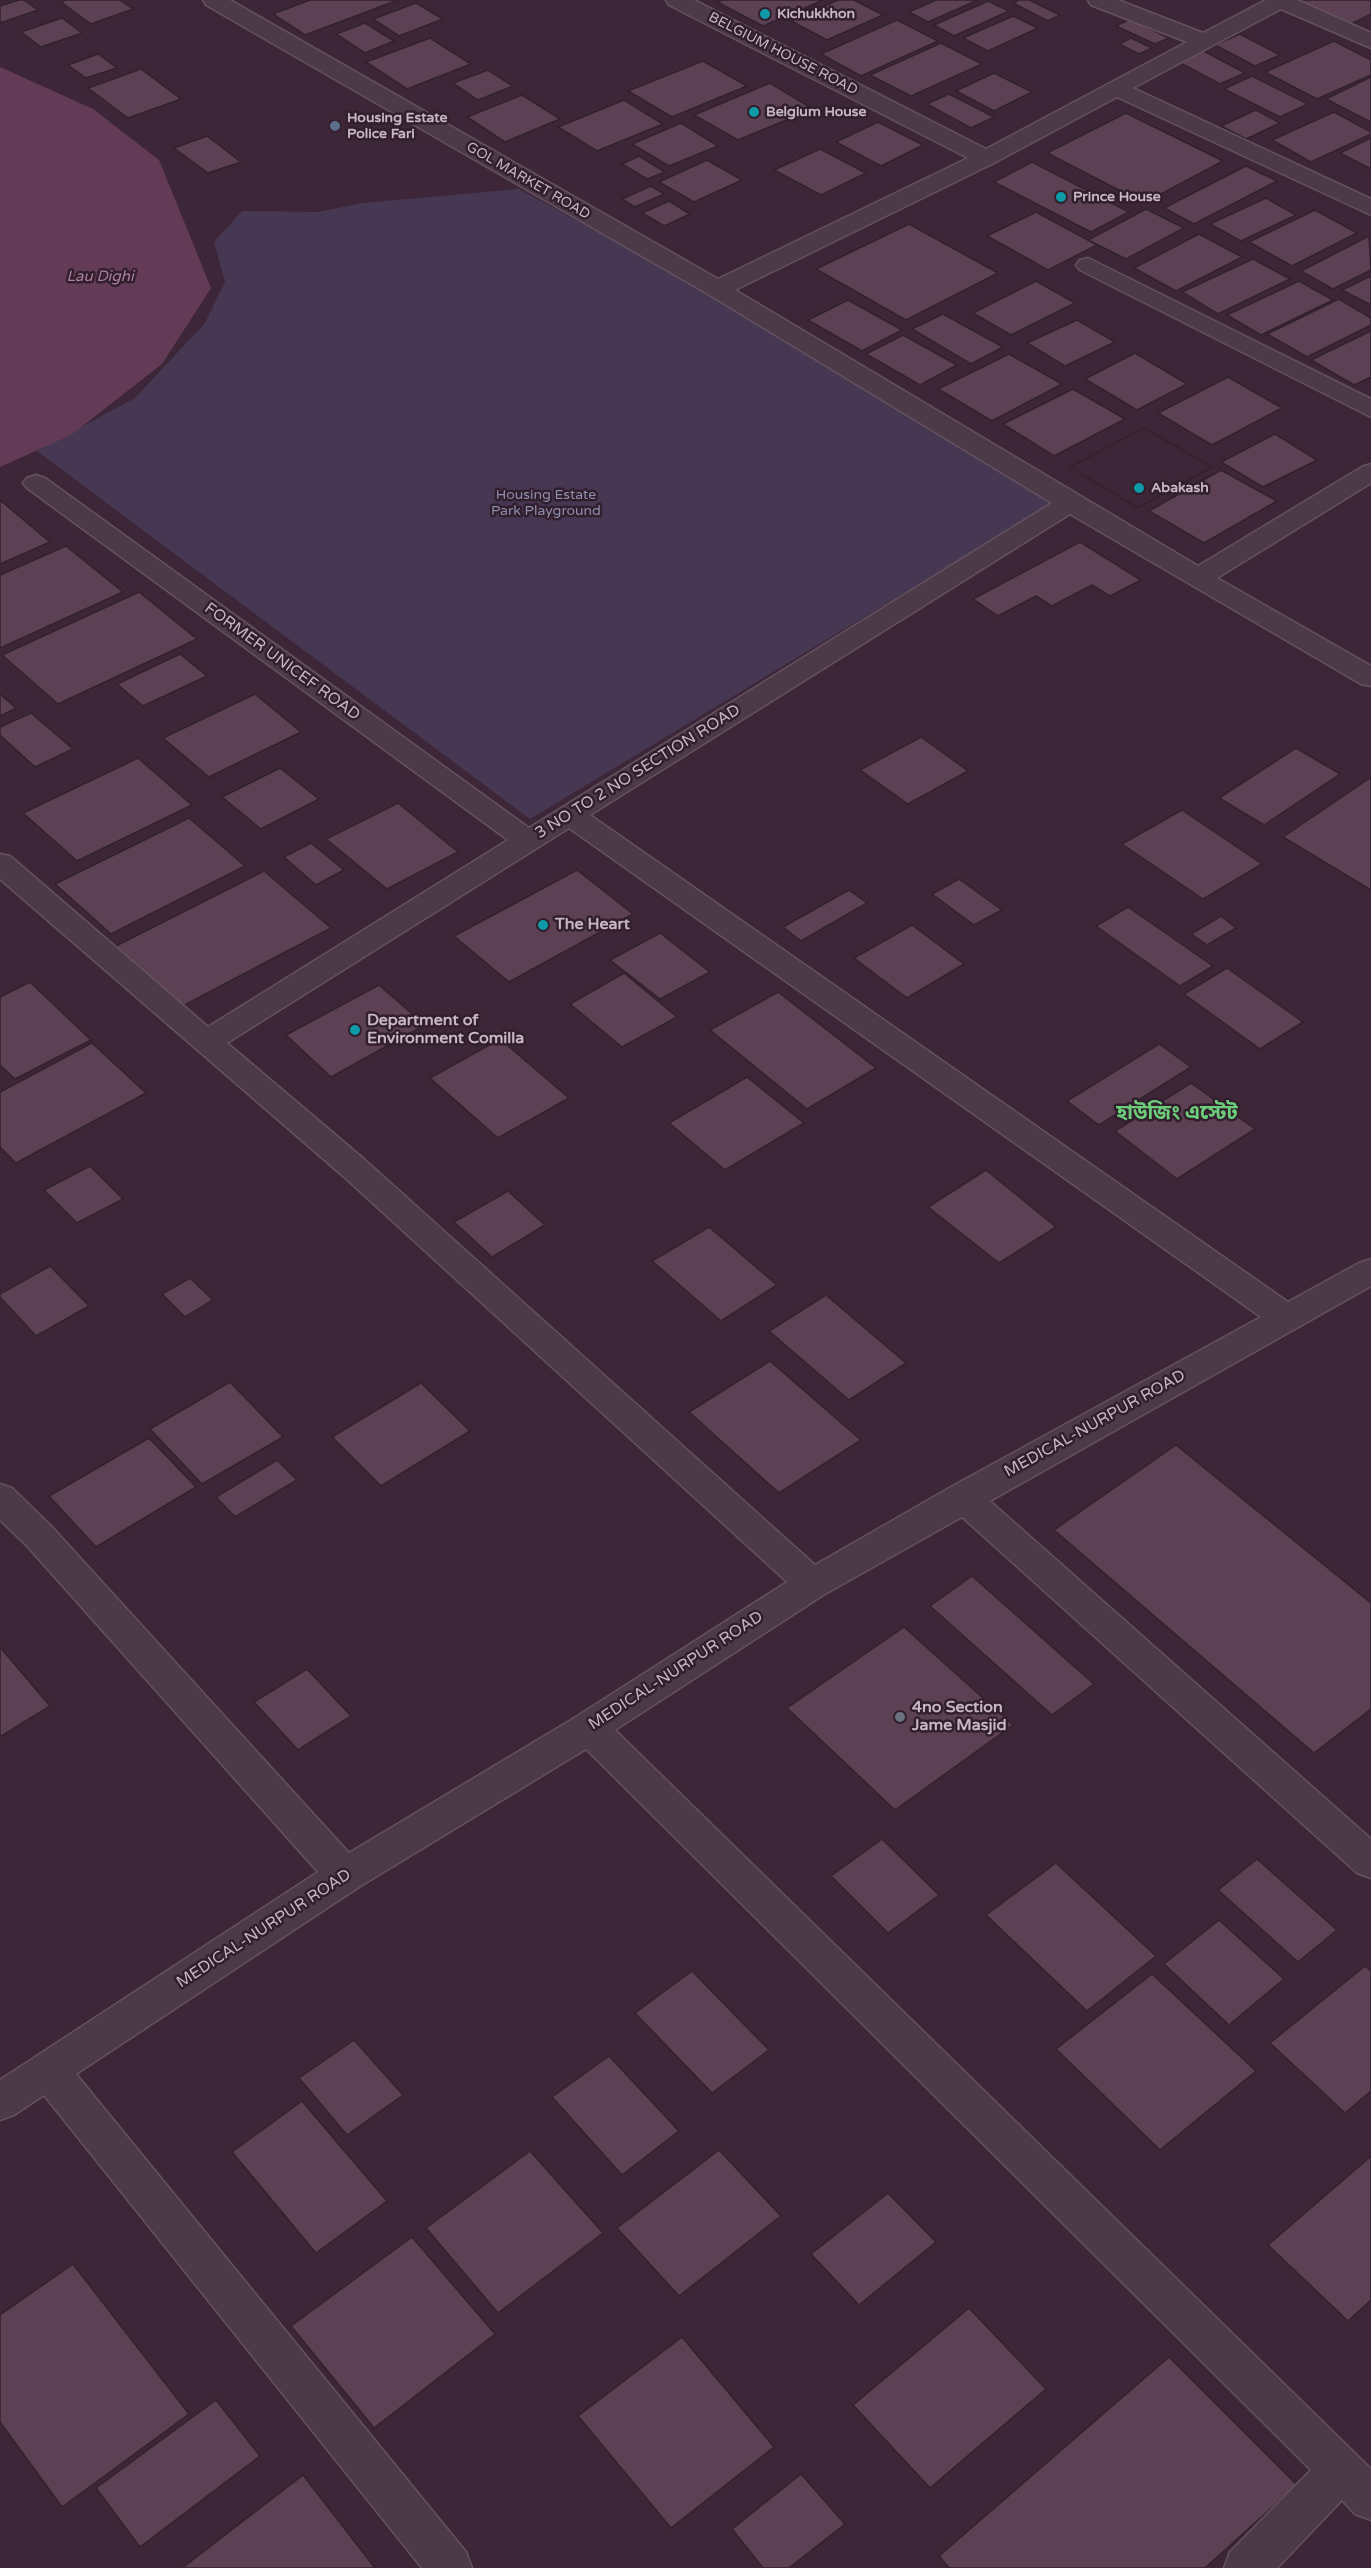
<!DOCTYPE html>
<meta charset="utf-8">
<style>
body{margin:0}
canvas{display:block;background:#3d2637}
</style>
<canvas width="1371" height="2568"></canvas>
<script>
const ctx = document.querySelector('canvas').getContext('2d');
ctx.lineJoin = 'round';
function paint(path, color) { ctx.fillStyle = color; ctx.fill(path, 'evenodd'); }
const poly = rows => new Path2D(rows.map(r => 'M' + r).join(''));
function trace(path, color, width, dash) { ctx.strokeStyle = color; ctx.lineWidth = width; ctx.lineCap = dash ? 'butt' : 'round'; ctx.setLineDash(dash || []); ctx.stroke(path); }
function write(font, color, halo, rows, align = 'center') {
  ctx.font = font + ' "Varela Round","Noto Sans Bengali",sans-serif'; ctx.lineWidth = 5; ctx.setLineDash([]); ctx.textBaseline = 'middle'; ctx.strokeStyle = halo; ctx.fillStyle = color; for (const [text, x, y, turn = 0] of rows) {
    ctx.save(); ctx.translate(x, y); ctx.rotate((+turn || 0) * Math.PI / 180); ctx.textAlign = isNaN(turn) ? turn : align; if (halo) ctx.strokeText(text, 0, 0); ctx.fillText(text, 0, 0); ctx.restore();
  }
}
paint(poly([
 [519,189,773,328,1053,503,530,819,37,451,135,398,205,323,225,282,214,242,242,211,318,212,363,203]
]), '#463852');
paint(poly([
 [0,67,93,109,159,160,211,288,162,364,71,435,0,467]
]), '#633b57');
const building = poly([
 [19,0,24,0,38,10,0,23,0,6,19,0],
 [66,0,120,0,133,9,91,24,61,2,66,0],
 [310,0,398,0,305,35,273,14,310,0],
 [723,0,823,0,763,26,717,2,723,0],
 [838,0,854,0,883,15,827,40,791,21,838,0],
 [936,0,978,0,928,22,909,12,936,0],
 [1019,0,1029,0,1060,15,1048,21,1013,3,1019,0],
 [1291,0,1371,0,1371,14,1347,26,1291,0],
 [988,1,1009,11,954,36,934,25,988,1],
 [416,3,443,19,399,36,373,19,416,3],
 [1013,16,1038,28,988,51,963,38,1013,16],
 [62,18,82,33,41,47,21,32,62,18],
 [1130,19,1169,38,1155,44,1116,26,1130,19],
 [897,20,938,41,861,76,821,54,897,20],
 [365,23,394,41,365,53,336,34,365,23],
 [1240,34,1280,55,1255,66,1215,45,1240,34],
 [430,38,471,64,407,89,366,62,430,38],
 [1131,38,1152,48,1139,54,1119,44,1131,38],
 [1334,41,1371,60,1371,75,1317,99,1265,72,1334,41],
 [941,43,982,64,911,96,870,75,941,43],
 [1200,49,1245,73,1220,84,1175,60,1200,49],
 [98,54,117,68,86,78,68,65,98,54],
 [703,61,747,86,672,117,628,91,703,61],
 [141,69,181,99,128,118,88,88,141,69],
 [488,70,513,86,478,100,453,83,488,70],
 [994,73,1032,92,994,111,956,91,994,73],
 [1252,76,1308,104,1280,117,1224,89,1252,76],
 [1371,77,1371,122,1326,99,1371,77],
 [770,83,813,109,738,140,694,115,770,83],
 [949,94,994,117,971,128,927,104,949,94],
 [522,95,560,119,505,142,467,117,522,95],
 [624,100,663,124,597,151,558,127,624,100],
 [1256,110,1280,123,1246,139,1221,126,1256,110],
 [1334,112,1371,132,1371,134,1311,162,1272,140,1334,112],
 [1126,113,1223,161,1144,203,1047,153,1126,113],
 [878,122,923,145,881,166,836,142,878,122],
 [681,123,718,146,669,166,632,144,681,123],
 [207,136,241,162,208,173,174,148,207,136],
 [1371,138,1371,169,1340,153,1371,138],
 [820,149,866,173,821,195,774,170,820,149],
 [639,156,665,172,647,179,622,164,639,156],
 [707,160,742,180,694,202,659,182,707,160],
 [1032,162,1129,212,1091,232,994,182,1032,162],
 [1246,166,1277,181,1194,224,1164,208,1246,166],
 [651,186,664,194,635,207,622,199,651,186],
 [1266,198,1296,215,1241,241,1210,224,1266,198],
 [669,201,690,214,664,226,642,213,669,201],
 [1146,209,1184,228,1126,259,1088,240,1146,209],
 [1315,210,1357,233,1292,266,1249,242,1315,210],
 [1036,212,1097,245,1048,270,987,236,1036,212],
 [909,224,998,273,906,320,816,269,909,224],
 [1199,234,1242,257,1176,291,1134,268,1199,234],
 [1369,236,1371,270,1333,289,1301,271,1369,236],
 [1253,259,1290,279,1218,314,1182,292,1253,259],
 [1371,276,1371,305,1342,290,1371,276],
 [1036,281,1075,303,1011,335,973,313,1036,281],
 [1299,281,1333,300,1261,335,1227,315,1299,281],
 [1339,299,1371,318,1371,325,1307,357,1267,334,1339,299],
 [848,300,902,330,862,351,808,320,848,300],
 [943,314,1003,347,971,364,912,329,943,314],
 [1077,320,1115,342,1065,366,1027,343,1077,320],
 [1371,331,1371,377,1354,385,1311,360,1371,331],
 [903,335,957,365,920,385,866,354,903,335],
 [1135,353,1187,384,1137,410,1085,379,1135,353],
 [1009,354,1062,384,992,421,938,389,1009,354],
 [1228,377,1282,408,1212,445,1158,413,1228,377],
 [1073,389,1125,419,1054,456,1003,424,1073,389],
 [1144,428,1212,467,1138,508,1070,467,1144,428],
 [1144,428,1212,467,1138,508,1070,467,1144,428],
 [1275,434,1317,460,1263,487,1221,462,1275,434],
 [1221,470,1277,501,1204,543,1149,511,1221,470],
 [0,500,50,542,0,564,0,500],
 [1080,542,1141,580,1110,596,1092,585,1052,606,1036,596,998,616,973,599,1080,542],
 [66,546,123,592,0,648,0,575,66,546],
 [139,592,197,639,58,704,2,655,139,592],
 [180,654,207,676,143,706,117,684,180,654],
 [0,694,16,708,0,716,0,694],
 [255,694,301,732,209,777,163,738,255,694],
 [31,713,73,749,35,767,0,735,0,727,31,713],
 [921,737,968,771,908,804,860,770,921,737],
 [1296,748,1340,774,1264,825,1219,798,1296,748],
 [138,758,192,805,77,861,23,813,138,758],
 [280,768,319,799,261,829,222,797,280,768],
 [1371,777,1371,890,1283,837,1371,777],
 [398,803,458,852,387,889,326,839,398,803],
 [1182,810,1262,864,1203,899,1122,844,1182,810],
 [189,818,245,866,111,934,55,884,189,818],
 [311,843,344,870,316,885,284,857,311,843],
 [577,870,633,914,509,982,454,936,577,870],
 [264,871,331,928,177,1009,112,948,264,871],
 [959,879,1002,910,974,925,932,894,959,879],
 [849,890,867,903,801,941,783,927,849,890],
 [1128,907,1213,966,1180,986,1096,926,1128,907],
 [1221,916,1236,928,1207,945,1191,934,1221,916],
 [912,925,964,964,907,998,854,958,912,925],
 [660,933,710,972,660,999,610,960,660,933],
 [1227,968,1303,1022,1260,1049,1184,994,1227,968],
 [624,973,677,1017,622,1047,570,1004,624,973],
 [30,982,91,1040,15,1079,0,1065,0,997,30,982],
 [379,985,425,1025,331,1077,286,1035,379,985],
 [778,992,876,1068,807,1109,710,1030,778,992],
 [500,1039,569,1098,498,1138,430,1078,500,1039],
 [92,1043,146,1093,16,1163,0,1147,0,1092,92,1043],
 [1159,1044,1191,1067,1099,1125,1067,1101,1159,1044],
 [747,1077,804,1123,725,1170,669,1123,747,1077],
 [1191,1083,1255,1129,1177,1179,1115,1131,1191,1083],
 [90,1166,123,1199,77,1223,44,1190,90,1166],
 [986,1170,1056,1227,999,1263,928,1207,986,1170],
 [508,1191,545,1225,492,1257,454,1222,508,1191],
 [709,1227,777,1285,721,1321,652,1261,709,1227],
 [50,1266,89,1306,36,1336,0,1297,0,1294,50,1266],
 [190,1278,213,1300,185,1317,162,1294,190,1278],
 [826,1295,906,1363,849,1400,769,1331,826,1295],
 [770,1361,861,1440,779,1493,689,1412,770,1361],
 [230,1382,283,1437,202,1484,150,1429,230,1382],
 [421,1383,470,1431,381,1486,332,1437,421,1383],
 [149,1438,196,1487,96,1547,49,1496,149,1438],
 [1176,1445,1371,1603,1371,1709,1314,1753,1054,1530,1176,1445],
 [277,1460,297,1480,235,1517,216,1497,277,1460],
 [972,1576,1094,1684,1052,1715,930,1606,972,1576],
 [904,1627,1013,1725,895,1810,787,1708,904,1627],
 [0,1647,50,1706,0,1737,0,1647],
 [307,1669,351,1716,298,1750,254,1702,307,1669],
 [882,1839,939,1895,888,1933,831,1876,882,1839],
 [1257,1859,1337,1930,1298,1962,1218,1890,1257,1859],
 [1056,1863,1156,1956,1087,2011,986,1915,1056,1863],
 [1219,1920,1284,1979,1229,2025,1164,1964,1219,1920],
 [1365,1966,1371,1971,1371,2091,1345,2113,1270,2043,1365,1966],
 [692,1971,769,2050,712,2093,635,2013,692,1971],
 [1152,1974,1256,2071,1160,2150,1056,2049,1152,1974],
 [354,2040,403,2095,347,2135,299,2078,354,2040],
 [609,2056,679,2131,622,2175,552,2097,609,2056],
 [302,2101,387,2201,316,2253,232,2152,302,2101],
 [719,2150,781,2216,679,2296,617,2228,719,2150],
 [530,2151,603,2233,498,2313,426,2228,530,2151],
 [1371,2156,1371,2300,1348,2321,1268,2245,1371,2156],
 [888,2193,936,2242,859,2305,811,2254,888,2193],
 [412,2237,495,2334,374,2428,291,2326,412,2237],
 [73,2264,189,2414,62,2507,0,2422,0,2315,73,2264],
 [969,2308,1046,2389,930,2488,853,2405,969,2308],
 [682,2337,774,2447,671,2528,578,2416,682,2337],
 [1169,2357,1297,2485,1205,2568,949,2568,939,2556,1169,2357],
 [216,2400,260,2456,140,2547,96,2488,216,2400],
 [801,2474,845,2524,789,2568,763,2568,732,2529,801,2474],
 [303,2475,375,2568,182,2568,303,2475]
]);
paint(building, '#5b4153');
trace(building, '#34212f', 1.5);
const minor = poly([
 [203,0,230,0,718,279,968,158,669,5,666,0,694,0,986,149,1187,42,1091,5,1088,0,1118,0,1203,33,1266,0,1297,0,1371,33,1371,48,1281,9,1133,88,1371,199,1371,215,1117,97,994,163,735,290,1198,566,1362,467,1371,464,1371,483,1217,578,1371,666,1371,686,1361,684,1070,514,590,815,1288,1302,1359,1263,1371,1259,1371,1286,990,1501,1371,1839,1371,1878,1357,1873,962,1517,825,1594,615,1730,1371,2469,1371,2520,1355,2514,1342,2500,1277,2568,1224,2568,1230,2552,1311,2470,586,1749,359,1887,76,2074,466,2552,472,2568,422,2568,44,2095,14,2115,0,2120,0,2080,318,1872,27,1546,0,1520,0,1484,12,1488,51,1526,349,1853,576,1717,787,1582,343,1176,0,879,0,854,10,856,208,1027,508,840,27,488,23,483,27,478,36,475,45,478,529,828,1052,503,708,294,206,5,203,0],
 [569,828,1261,1317,951,1487,815,1565,365,1160,227,1043,569,828],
 [1088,258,1371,399,1371,417,1080,270,1076,265,1080,260,1088,258]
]);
trace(minor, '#65525f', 3);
paint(minor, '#4d3a48');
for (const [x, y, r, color] of [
 [765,14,6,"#0f9aa8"],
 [754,112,6,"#0f9aa8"],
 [335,126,6,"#5c6f8a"],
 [1061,197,6,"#0f9aa8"],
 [1139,488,6,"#0f9aa8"],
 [543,925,6,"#0f9aa8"],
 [355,1030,6,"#0f9aa8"],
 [900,1717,6,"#6b7280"]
]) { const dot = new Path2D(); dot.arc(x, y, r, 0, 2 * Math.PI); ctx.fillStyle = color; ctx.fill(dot); trace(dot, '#321f2d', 2); }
write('bold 14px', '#c8b6c2', '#321f2d', [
 ["Kichukkhon",777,14],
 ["Belgium House",766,112],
 ["Housing Estate",347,118],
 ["Police Fari",347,134],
 ["Prince House",1073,197],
 ["Abakash",1151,488]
], 'left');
write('14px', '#c8b6c2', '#321f2d', [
 ["BELGIUM HOUSE ROAD",783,54,27],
 ["GOL MARKET ROAD",528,181,30]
]);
write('14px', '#8c8dac', '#321f2d', [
 ["Housing Estate",546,495],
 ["Park Playground",546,511]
]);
write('italic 15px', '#ae80a0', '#321f2d', [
 ["Lau Dighi",100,277]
]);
write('16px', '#c8b6c2', '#321f2d', [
 ["FORMER UNICEF ROAD",282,662,36],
 ["3 NO TO 2 NO SECTION ROAD",638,772,-32],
 ["MEDICAL-NURPUR ROAD",1095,1424,-29],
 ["MEDICAL-NURPUR ROAD",676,1671,-33],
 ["MEDICAL-NURPUR ROAD",264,1929,-33]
]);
write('bold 16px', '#c8b6c2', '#321f2d', [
 ["The Heart",555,925],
 ["Department of",367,1021],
 ["Environment Comilla",367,1039],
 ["4no Section",912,1708],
 ["Jame Masjid",912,1726]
], 'left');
write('bold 20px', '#6cce7a', '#321f2d', [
 ["হাউজিং এস্টেট",1177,1114]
]);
</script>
